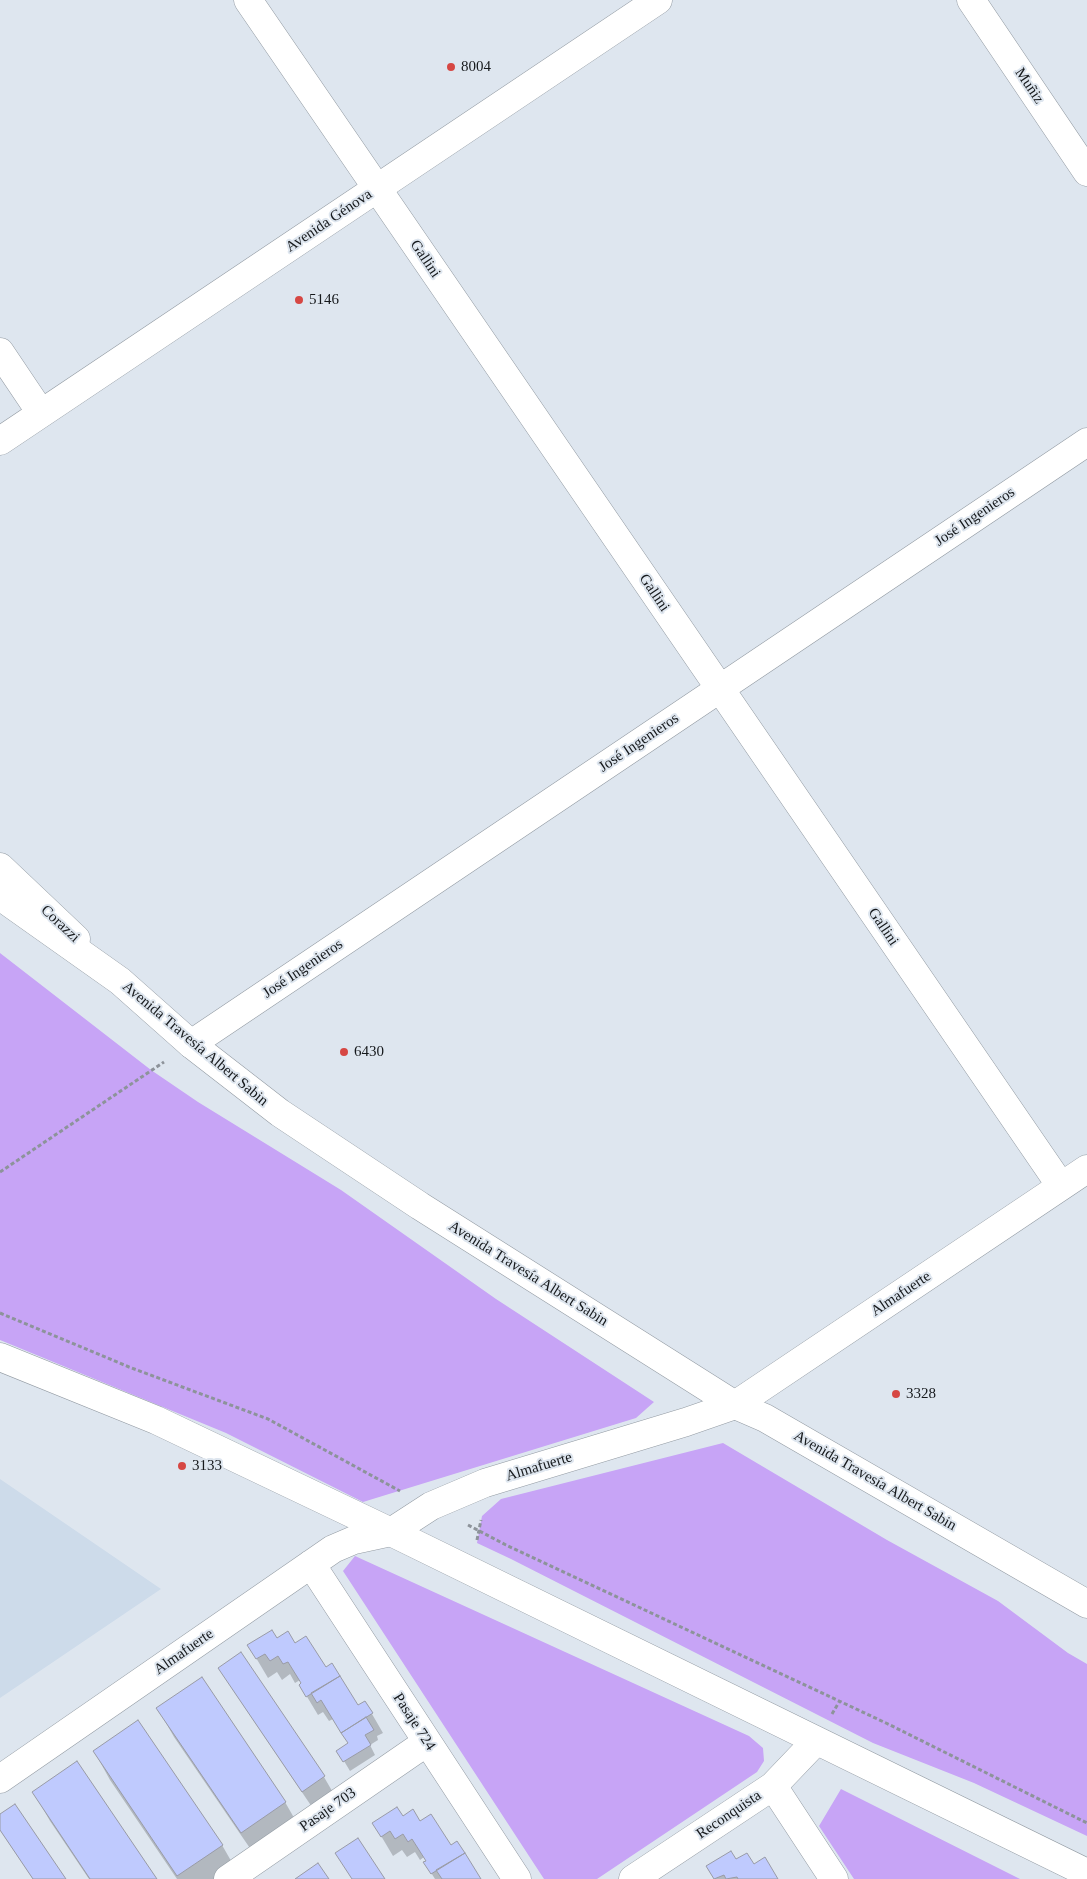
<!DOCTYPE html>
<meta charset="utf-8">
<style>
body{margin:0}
canvas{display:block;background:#dee6ef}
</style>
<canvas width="1087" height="1879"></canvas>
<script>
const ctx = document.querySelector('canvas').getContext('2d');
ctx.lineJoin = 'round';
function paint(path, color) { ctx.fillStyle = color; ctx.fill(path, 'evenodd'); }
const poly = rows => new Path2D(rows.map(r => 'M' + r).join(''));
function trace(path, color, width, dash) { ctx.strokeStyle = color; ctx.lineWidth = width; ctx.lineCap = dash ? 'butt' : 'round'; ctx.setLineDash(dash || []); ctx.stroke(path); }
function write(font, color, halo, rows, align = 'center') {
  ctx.font = font + ' "Times New Roman",serif'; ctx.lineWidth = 4; ctx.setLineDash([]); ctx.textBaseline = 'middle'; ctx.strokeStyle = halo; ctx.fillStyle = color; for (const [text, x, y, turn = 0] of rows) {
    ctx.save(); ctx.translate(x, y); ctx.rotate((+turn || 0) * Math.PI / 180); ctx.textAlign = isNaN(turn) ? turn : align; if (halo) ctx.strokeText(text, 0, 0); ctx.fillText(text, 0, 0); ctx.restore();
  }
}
paint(poly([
 [0,1479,161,1589,0,1698]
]), '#cddbea');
paint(poly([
 [0,953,151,1070,198,1102,341,1190,496,1299,654,1402,636,1418,363,1502,226,1433,0,1340],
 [723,1443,887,1540,998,1601,1068,1653,1087,1664,1087,1836,974,1783,873,1743,511,1559,477,1543,482,1516,501,1499],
 [355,1556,749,1736,763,1748,764,1761,757,1772,597,1879,544,1879,343,1571],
 [841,1789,1020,1879,854,1879,819,1826]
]), '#c7a4f6');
paint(poly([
 [277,1640,295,1645,325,1669,358,1707,372,1714,383,1733,377,1736,378,1740,370,1745,375,1755,350,1771,338,1751,349,1744,333,1719,329,1721,323,1712,318,1715,300,1685,302,1684,300,1680,295,1683,290,1674,282,1680,277,1672,268,1678,249,1646],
 [241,1654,324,1777,335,1796,314,1810,231,1687,220,1668],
 [158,1709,285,1802,301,1830,258,1860,174,1737],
 [94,1751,222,1845,238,1873,230,1879,177,1879,110,1780],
 [34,1793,156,1879,89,1879,50,1821],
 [0,1816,65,1879,33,1879,0,1830],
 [402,1817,420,1823,450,1847,480,1879,435,1879,425,1863,427,1861,424,1857,420,1860,415,1852,407,1857,402,1850,393,1856,374,1824],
 [736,1861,754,1866,777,1879,714,1879,707,1867]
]), '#0003');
const building = poly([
 [272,1630,277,1638,288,1631,295,1643,306,1636,326,1667,332,1663,340,1676,306,1697,299,1685,301,1683,288,1662,283,1664,278,1656,270,1661,265,1654,256,1659,247,1645,272,1630],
 [241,1652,325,1776,302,1792,218,1668,241,1652],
 [340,1676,358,1705,365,1701,373,1713,341,1733,321,1700,317,1703,311,1693,340,1676],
 [202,1677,286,1802,241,1833,156,1708,202,1677],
 [366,1717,374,1730,365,1735,371,1745,343,1762,336,1751,348,1743,341,1733,366,1717],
 [138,1720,223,1845,177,1876,93,1751,138,1720],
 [77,1761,157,1879,90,1879,32,1792,77,1761],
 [15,1804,66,1879,33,1879,0,1830,0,1814,15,1804],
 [397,1807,403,1816,413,1809,420,1821,431,1814,451,1845,457,1841,465,1853,431,1874,423,1862,426,1861,412,1839,408,1842,403,1834,395,1839,390,1831,381,1837,372,1823,397,1807],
 [358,1838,385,1879,352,1879,335,1853,358,1838],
 [731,1851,736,1859,747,1853,754,1864,765,1857,778,1879,738,1879,737,1877,726,1879,724,1875,714,1879,706,1866,731,1851],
 [465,1853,481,1879,442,1879,436,1870,465,1853],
 [318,1863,329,1879,295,1879,318,1863]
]);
paint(building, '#bfcafe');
trace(building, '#999ba6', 1);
const minor = poly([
 [248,0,1061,1186],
 [971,0,1087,172],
 [0,352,41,413],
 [0,867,76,939],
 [191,1044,1087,442],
 [311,1564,517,1879],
 [0,1779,333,1549,354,1540,391,1532,431,1506,485,1483,686,1422,735,1405,1087,1169],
 [773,1786,834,1879],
 [228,1879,427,1742],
 [633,1879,773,1786,816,1741]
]);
const tertiary = poly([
 [0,441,658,0]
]);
const secondary = poly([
 [0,896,120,981,191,1044,280,1113,420,1206,735,1405,765,1418,1087,1604],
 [0,1357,156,1420,391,1532,1087,1873]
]);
trace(minor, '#939ba3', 29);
trace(tertiary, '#939ba3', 29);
trace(secondary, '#939ba3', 29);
trace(poly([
 [0,1172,164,1062],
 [0,1313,129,1367,268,1419,400,1491],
 [468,1525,506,1545,886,1723,1087,1823],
 [477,1540,481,1520],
 [832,1714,839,1702]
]), '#8d939a', 3, [4, 2.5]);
trace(minor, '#fff', 28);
trace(tertiary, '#fff', 28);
trace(secondary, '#fff', 28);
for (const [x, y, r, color] of [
 [451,67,5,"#d64743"],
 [299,300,5,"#d64743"],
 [344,1052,5,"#d64743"],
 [896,1394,5,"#d64743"],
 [182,1466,5,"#d64743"]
]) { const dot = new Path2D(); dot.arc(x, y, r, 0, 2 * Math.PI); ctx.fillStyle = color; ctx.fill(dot); trace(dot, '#dee6ef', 2); }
write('15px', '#15181b', '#dee6ef', [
 ["8004",461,67],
 ["5146",309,300],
 ["6430",354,1052],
 ["3328",906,1394],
 ["3133",192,1466]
], 'left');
write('15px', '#15181b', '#dee6ef', [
 ["Muñiz",1029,86,56],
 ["Avenida Génova",329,221,-34],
 ["Gallini",425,259,56],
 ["José Ingenieros",975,517,-34],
 ["Gallini",654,593,56],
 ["José Ingenieros",639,743,-34],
 ["Corazzi",60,924,43],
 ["Gallini",883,927,56],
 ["José Ingenieros",303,969,-34],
 ["Avenida Travesía Albert Sabin",195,1044,40],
 ["Avenida Travesía Albert Sabin",528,1274,32],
 ["Almafuerte",901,1294,-34],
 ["Almafuerte",539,1467,-17],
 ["Avenida Travesía Albert Sabin",875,1481,30],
 ["Almafuerte",184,1652,-35],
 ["Pasaje 724",414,1722,57],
 ["Pasaje 703",328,1810,-35],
 ["Reconquista",729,1815,-34]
]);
</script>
